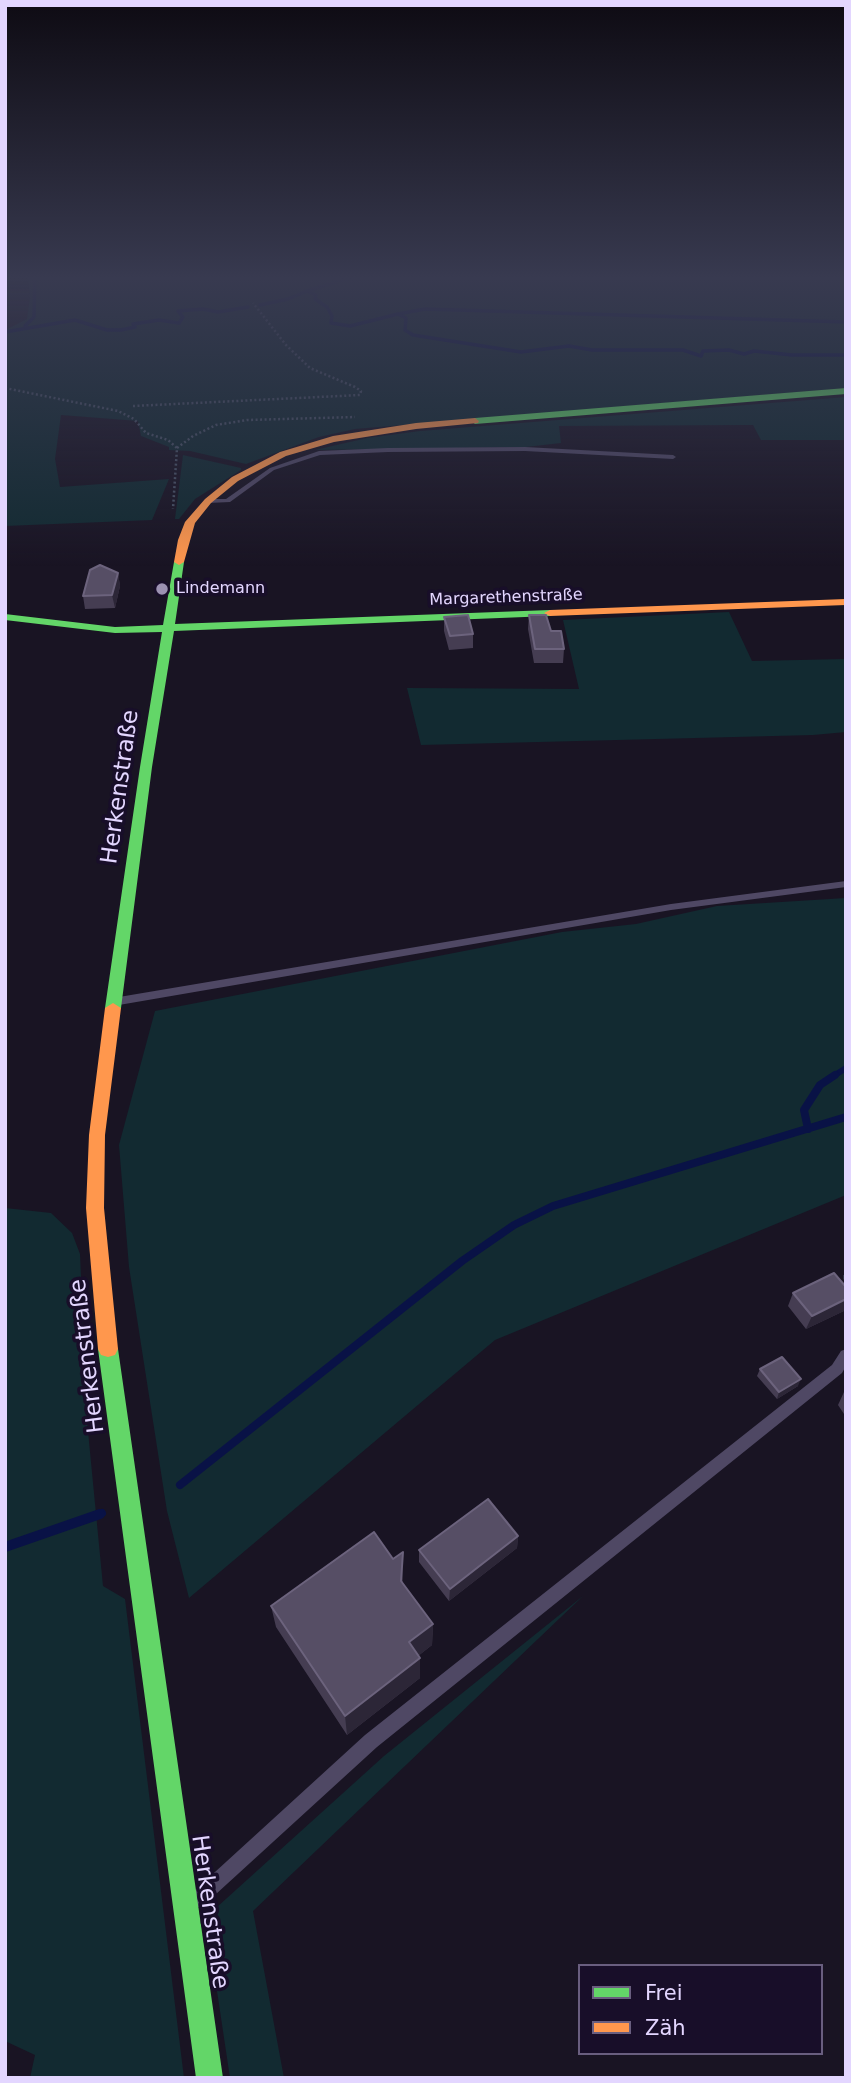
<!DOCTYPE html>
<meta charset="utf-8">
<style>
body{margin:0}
#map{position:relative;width:851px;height:2083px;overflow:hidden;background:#191423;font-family:"DejaVu Sans",sans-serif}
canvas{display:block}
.frame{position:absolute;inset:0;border:7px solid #e3d6ff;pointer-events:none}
.legend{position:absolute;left:578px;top:1964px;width:245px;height:91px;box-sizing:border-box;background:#180e29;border:2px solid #695e7f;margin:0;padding:9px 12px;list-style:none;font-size:21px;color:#e3d6ff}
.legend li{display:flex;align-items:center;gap:14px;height:35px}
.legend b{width:35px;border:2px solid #695e7f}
</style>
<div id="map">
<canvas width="851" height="2083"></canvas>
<div class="frame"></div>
<ul class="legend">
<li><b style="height:9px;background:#63d668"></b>Frei</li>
<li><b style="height:9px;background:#ff974d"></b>Zäh</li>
</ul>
</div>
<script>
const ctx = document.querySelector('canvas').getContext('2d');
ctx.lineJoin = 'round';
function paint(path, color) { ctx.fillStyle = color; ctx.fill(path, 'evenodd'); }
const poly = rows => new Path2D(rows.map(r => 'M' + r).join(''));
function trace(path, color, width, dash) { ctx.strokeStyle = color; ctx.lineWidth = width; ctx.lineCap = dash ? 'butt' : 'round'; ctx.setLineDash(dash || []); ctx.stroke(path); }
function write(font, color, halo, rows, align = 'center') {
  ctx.font = font + ' "DejaVu Sans",sans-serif'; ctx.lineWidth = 7; ctx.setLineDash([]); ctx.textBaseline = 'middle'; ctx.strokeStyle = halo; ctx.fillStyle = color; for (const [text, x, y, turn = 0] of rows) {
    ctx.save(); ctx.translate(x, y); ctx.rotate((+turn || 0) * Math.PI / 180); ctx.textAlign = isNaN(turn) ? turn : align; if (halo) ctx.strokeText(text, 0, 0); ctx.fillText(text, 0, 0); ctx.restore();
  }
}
paint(poly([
 [28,275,846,275,846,388,355,429,319,437,246,464,190,451,169,450,169,447,141,436,138,421,61,415,55,459,60,487,169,479,152,520,5,526,5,330,27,319,30,298],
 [846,397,846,440,761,440,753,425,559,426,561,443,526,447,315,450,367,438,420,431],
 [183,455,241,468,241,470,195,499,179,519,175,519],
 [729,612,752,661,846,659,846,732,813,735,421,745,407,688,579,689,563,620],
 [846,898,846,1195,495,1340,189,1598,167,1511,129,1267,119,1145,155,1011,562,932,636,924,717,906],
 [5,1208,51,1213,72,1233,80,1254,87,1421,103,1586,125,1599,184,2078,30,2078,35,2055,5,2041],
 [583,1596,253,1911,284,2078,230,2078,206,1917,384,1756]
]), '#122a31');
trace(poly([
 [307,291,358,275],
 [260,305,288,299,307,291,316,295,315,299,327,307,332,316,331,323,350,326,398,314,406,318,405,330,413,335,521,352,569,346,592,350,683,350,701,356,703,351,729,350,744,354,754,351,792,355,846,355],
 [398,314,425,309,846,322],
 [25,326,34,317,35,275],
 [5,332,75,320,107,330,121,330,135,327,133,324,159,320,179,323,183,317,178,311,203,309,218,312,248,307]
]), '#091246', 3.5);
trace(poly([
 [832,1077,846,1068]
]), '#091246', 6);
trace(poly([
 [808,1129,804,1110,820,1085,835,1075],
 [180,1485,462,1261,514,1225,553,1206,846,1117],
 [95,1516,102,1513]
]), '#091246', 8);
trace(poly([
 [5,1547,100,1514]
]), '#091246', 10);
trace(poly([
 [5,388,118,411,134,419,146,433,168,440,177,448,173,509],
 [133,406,360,395,361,391,355,387,310,368,286,345,253,303],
 [177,448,193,436,216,425,247,420,355,417]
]), '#495366', 2.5, [2, 2.5]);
trace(poly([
 [846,1275,846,1294]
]), '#495366', 5, [4.5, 6]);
paint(poly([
 [525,447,673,455,676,457,673,459,525,451,388,452,320,455,274,470,230,502,208,503,205,501,208,499,226,499,270,468,319,451,388,448,525,447],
 [846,881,846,887,671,910,119,1005,114,1001,119,997,671,904,846,881],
 [846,1349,846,1366,842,1373,377,1747,204,1905,198,1907,192,1905,190,1899,192,1893,365,1735,832,1365,841,1351,846,1349]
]), '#4f4864');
paint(poly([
 [846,388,846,394,475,424,471,421,475,418,846,388],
 [179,559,184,562,175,624,550,610,556,613,550,616,174,631,152,767,121,1008,113,1013,105,1008,140,767,162,632,115,633,5,620,5,614,115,627,163,625,174,562,179,559],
 [108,1341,115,1343,118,1349,223,2078,196,2078,98,1349,101,1343,108,1341]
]), '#63d668');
paint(poly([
 [475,418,479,421,478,423,416,429,334,442,286,456,238,481,211,503,195,523,184,562,179,565,174,562,178,540,185,522,205,499,232,477,280,452,333,436,416,423,475,418],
 [846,599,846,605,550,616,544,613,550,610,846,599],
 [113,1003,121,1008,105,1135,104,1208,118,1349,115,1355,108,1357,101,1355,98,1349,86,1208,89,1135,105,1008,113,1003]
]), '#ff974d');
paint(poly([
 [118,573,120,586,115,608,85,609,83,596],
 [529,615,551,631,564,649,563,663,534,663,528,629],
 [444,617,473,634,473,648,449,650,444,631],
 [846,1287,846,1310,806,1329,788,1306,793,1293],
 [760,1369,798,1386,777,1399,757,1376],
 [846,1391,846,1417,838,1405,844,1392],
 [518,1536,517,1548,449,1601,419,1562,419,1550],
 [403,1574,403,1583,433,1624,432,1645,418,1656,420,1678,347,1735,276,1627,271,1606]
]), '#453d52');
paint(poly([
 [118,573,120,586,115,608,112,595],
 [846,1299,846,1310,806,1329,812,1316],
 [801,1379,798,1386,777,1399,779,1392],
 [518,1536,517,1548,449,1601,450,1589],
 [403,1552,403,1574,402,1603,401,1581],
 [433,1624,432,1645,409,1663,409,1642],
 [420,1658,420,1678,347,1735,345,1716]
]), '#2c2637');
const building = poly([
 [100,565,118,573,112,595,83,596,90,570,100,565],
 [468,615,473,634,450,636,444,617,468,615],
 [529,615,546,615,551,631,561,631,564,649,535,649,529,615],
 [834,1273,846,1287,846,1299,812,1316,793,1293,834,1273],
 [782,1357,801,1379,779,1392,760,1369,782,1357],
 [488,1499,518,1536,450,1589,419,1550,488,1499],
 [374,1532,393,1559,403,1552,401,1581,433,1624,409,1642,420,1658,345,1716,271,1606,374,1532]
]);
paint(building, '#564e65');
trace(building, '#6c637d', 2);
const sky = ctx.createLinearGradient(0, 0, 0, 567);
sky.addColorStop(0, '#0e0b13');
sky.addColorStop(0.49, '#383a50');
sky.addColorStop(1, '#383a5000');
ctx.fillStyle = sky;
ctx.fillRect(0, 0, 851, 567);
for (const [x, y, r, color] of [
 [162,589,7,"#9c92b2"]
]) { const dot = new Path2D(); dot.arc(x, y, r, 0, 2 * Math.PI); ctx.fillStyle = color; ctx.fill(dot); trace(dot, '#180e29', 2.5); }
write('16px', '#e3d6ff', '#180e29', [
 ["Lindemann",176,589]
], 'left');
write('16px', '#e3d6ff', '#180e29', [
 ["Margarethenstraße",506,598,-2]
]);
write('23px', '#e3d6ff', '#180e29', [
 ["Herkenstraße",121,787,-82],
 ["Herkenstraße",88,1356,-97],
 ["Herkenstraße",209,1912,82]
]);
</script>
